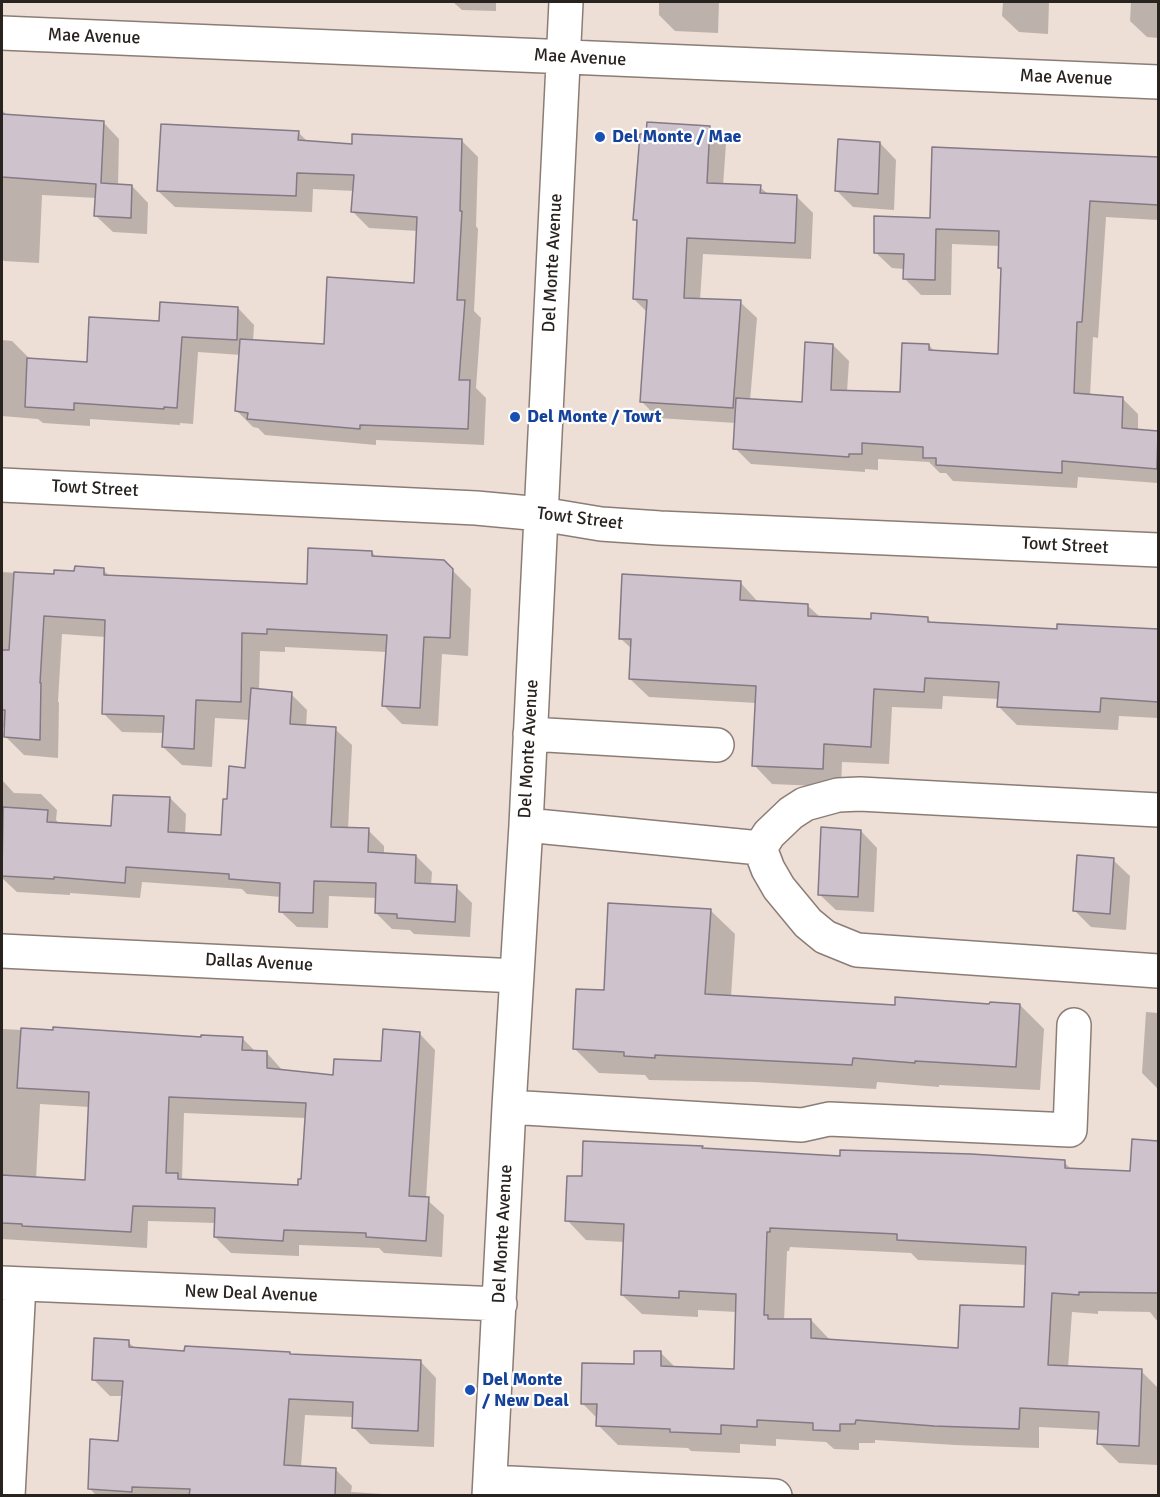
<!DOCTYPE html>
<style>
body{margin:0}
#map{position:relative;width:1160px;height:1497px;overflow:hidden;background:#edded6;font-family:Signika,sans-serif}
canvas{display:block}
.frame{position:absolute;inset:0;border:3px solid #292320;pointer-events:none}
</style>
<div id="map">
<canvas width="1160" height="1497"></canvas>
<div class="frame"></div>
</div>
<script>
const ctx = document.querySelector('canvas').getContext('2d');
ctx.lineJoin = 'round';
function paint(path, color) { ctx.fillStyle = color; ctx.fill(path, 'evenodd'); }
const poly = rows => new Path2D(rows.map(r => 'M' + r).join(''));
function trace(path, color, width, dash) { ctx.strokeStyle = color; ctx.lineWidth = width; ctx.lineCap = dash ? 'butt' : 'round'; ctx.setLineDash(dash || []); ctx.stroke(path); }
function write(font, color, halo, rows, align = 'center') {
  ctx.font = font + ' Signika,sans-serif'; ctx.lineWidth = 4.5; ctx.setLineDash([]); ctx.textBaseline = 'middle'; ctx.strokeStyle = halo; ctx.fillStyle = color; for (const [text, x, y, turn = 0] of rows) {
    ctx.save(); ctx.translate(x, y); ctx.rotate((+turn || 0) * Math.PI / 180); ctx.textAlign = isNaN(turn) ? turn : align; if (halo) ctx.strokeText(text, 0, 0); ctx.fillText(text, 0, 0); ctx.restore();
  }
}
paint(poly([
 [453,2,496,2,496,11,462,10],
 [659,2,719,2,718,33,675,31,659,15],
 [1003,2,1049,2,1048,34,1019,32,1002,16],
 [1131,2,1158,2,1158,38,1147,37,1130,21],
 [2,110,8,116,103,122,119,139,118,186,132,186,148,203,147,234,113,232,96,216,97,198,42,195,39,263,4,261,2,259],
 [710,127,726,144,723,186,760,187,769,195,797,197,813,213,811,259,703,254,700,300,740,302,757,318,750,401,803,403,833,345,849,361,847,392,902,394,929,345,935,352,999,355,1002,270,999,267,1000,246,952,244,951,295,921,295,905,279,905,269,892,268,875,252,932,219,1110,155,1158,158,1158,220,1106,217,1098,338,1093,337,1090,396,1122,398,1138,414,1138,431,1158,432,1158,483,1078,477,1077,488,953,481,946,473,940,473,929,462,878,459,878,470,865,469,865,472,751,464,735,448,736,423,658,418,642,402,647,312,634,299,639,223,635,219],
 [298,132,308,142,353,145,462,141,478,157,476,226,478,229,474,311,481,318,476,388,486,398,484,445,376,440,376,445,265,435,258,428,253,427,237,411,241,355,198,352,193,424,180,423,180,425,90,419,90,426,43,423,38,419,2,416,2,340,12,341,28,357,28,360,88,364,160,323,238,308,254,325,253,341,325,346,415,285,418,231,369,228,353,212,354,191,313,189,312,212,175,207,158,191],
 [880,143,896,160,894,210,853,207,837,191],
 [372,552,377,558,443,561,471,589,468,656,442,654,438,726,402,724,384,706,387,652,285,647,285,652,260,651,259,690,291,694,307,710,306,727,335,729,352,745,348,829,368,830,384,846,384,854,416,856,432,872,431,886,456,887,472,903,470,937,414,934,410,930,392,929,376,913,377,898,329,896,328,928,297,927,280,911,281,897,247,894,242,889,142,882,140,898,70,893,70,895,17,892,2,878,2,780,14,793,41,794,57,810,56,820,61,825,113,828,170,798,186,814,185,835,223,837,229,800,247,770,250,720,215,718,212,767,182,765,163,747,164,733,122,732,103,713,106,637,62,634,58,701,59,703,58,758,24,755,6,737,6,728,2,727,2,572,55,576,103,570,111,577,308,586],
 [740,582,759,603,807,605,821,618,872,621,927,618,933,624,1058,631,1059,625,1158,631,1158,718,1119,716,1118,730,1017,725,999,707,999,699,943,696,942,709,892,707,889,764,842,762,841,787,772,784,754,765,757,703,649,697,630,679,632,649,620,638],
 [861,831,877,848,874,912,836,910,819,894],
 [1113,860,1130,876,1126,930,1091,927,1075,911],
 [710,910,735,934,731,997,896,1006,1020,1005,1044,1029,1040,1090,939,1085,939,1087,877,1082,876,1089,755,1082,649,1080,645,1075,599,1073,575,1049,605,991],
 [1146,1012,1158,1013,1158,1089,1142,1073],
 [2,1029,202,1039,242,1038,256,1052,267,1053,283,1071,335,1077,382,1063,419,1033,435,1050,426,1199,444,1215,442,1257,384,1253,379,1248,299,1245,299,1256,231,1253,215,1237,216,1223,148,1221,147,1248,2,1239],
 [40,1104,90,1107,87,1182,36,1179],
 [184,1113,306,1118,302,1180,300,1187,182,1179],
 [1133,1141,1158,1142,1158,1322,1150,1312,1098,1311,1098,1314,1072,1312,1068,1368,1141,1371,1158,1388,1158,1465,1119,1463,1099,1443,1099,1430,1039,1427,1039,1448,955,1445,875,1440,875,1443,859,1443,859,1450,834,1449,826,1442,776,1439,776,1446,740,1444,740,1453,691,1451,688,1448,618,1445,598,1425,598,1419,582,1403,635,1366,661,1353,676,1368,735,1370,737,1312,698,1310,698,1317,642,1314,622,1295,625,1242,586,1240,567,1220,583,1178,704,1150,842,1158,1064,1162,1072,1170,1131,1173],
 [790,1247,911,1253,918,1260,1027,1265,1025,1309,960,1350,831,1341,811,1320,784,1321,787,1251,789,1251],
 [128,1342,136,1349,420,1361,436,1378,434,1447,370,1444,353,1427,353,1417,305,1415,301,1467,335,1469,352,1486,351,1492,383,1494,384,1496,97,1496,89,1488,120,1442,123,1396,110,1396,93,1379]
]), '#0003');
const building = poly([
 [2,114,104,121,101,183,132,185,131,218,94,216,96,184,2,177,2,114],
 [647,122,710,126,707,183,761,185,760,193,797,195,795,243,687,238,684,298,741,300,733,408,640,402,647,300,633,299,637,220,633,220,640,134,646,134,647,122],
 [161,124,299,131,298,140,352,144,352,134,462,139,460,211,462,211,457,300,465,300,459,380,470,380,468,429,360,425,360,429,247,419,248,413,235,411,240,339,324,344,327,277,414,283,417,217,351,212,354,175,297,173,296,196,157,191,161,124],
 [838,139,880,142,878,194,835,191,838,139],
 [932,147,1158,157,1158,205,1090,201,1082,322,1077,322,1074,393,1123,397,1122,428,1158,431,1157,469,1062,461,1062,473,936,465,936,458,923,458,923,447,862,443,862,454,849,454,849,457,733,449,736,398,802,402,805,342,833,344,831,390,900,392,902,343,929,344,929,350,998,354,1001,268,998,268,999,231,936,229,935,280,903,279,904,254,874,253,874,216,930,218,932,147],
 [160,302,238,307,237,340,182,337,177,408,164,407,164,409,74,403,74,410,25,407,27,358,87,362,89,317,159,321,160,302],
 [308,548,372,551,372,556,444,560,453,569,450,638,424,637,420,708,382,706,387,635,267,629,267,634,242,633,241,702,196,700,194,749,162,747,164,716,102,714,105,620,44,616,40,683,41,683,40,740,4,737,5,710,2,710,2,650,9,650,14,572,54,574,54,570,74,571,75,566,104,568,104,575,307,584,308,548],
 [622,574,741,581,740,600,808,604,808,616,871,619,871,613,928,617,928,622,1057,629,1057,624,1158,629,1158,702,1101,698,1100,712,997,707,999,682,925,678,924,692,874,689,871,747,824,744,823,769,752,766,756,686,629,679,631,639,619,639,622,574],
 [251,688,292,692,290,724,336,727,331,827,369,828,368,852,416,855,415,883,457,885,455,922,397,918,397,914,375,913,376,883,314,881,313,913,279,912,280,883,229,879,229,874,126,867,125,883,54,877,54,879,2,876,3,807,48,810,47,822,111,826,113,795,170,797,168,832,221,835,223,799,227,799,229,766,245,768,251,688],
 [821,827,861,830,858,897,818,895,821,827],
 [1077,855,1114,858,1110,914,1073,911,1077,855],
 [608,903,711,909,705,994,895,1005,895,997,989,1004,990,1002,1020,1004,1016,1067,915,1061,915,1063,853,1058,852,1065,655,1055,655,1058,624,1056,624,1052,573,1049,576,989,604,990,608,903],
 [53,1027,201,1037,201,1035,243,1037,242,1050,267,1051,267,1068,333,1075,334,1059,381,1061,383,1029,420,1032,409,1196,429,1197,426,1241,366,1237,366,1233,284,1230,283,1241,214,1237,215,1208,133,1206,131,1232,22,1226,22,1224,2,1223,2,1175,85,1180,89,1092,17,1088,21,1028,53,1030,53,1027],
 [169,1097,306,1103,301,1179,298,1179,298,1185,178,1179,178,1173,166,1173,169,1097],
 [1132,1139,1158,1141,1158,1293,1079,1292,1079,1295,1052,1293,1048,1365,1142,1369,1139,1446,1097,1444,1099,1412,1020,1408,1019,1429,934,1426,856,1420,855,1424,840,1424,840,1431,813,1430,813,1423,757,1420,757,1427,721,1425,721,1434,670,1432,670,1429,596,1426,597,1404,581,1404,582,1363,634,1364,634,1351,661,1351,661,1366,734,1369,736,1294,679,1291,679,1298,621,1295,624,1224,565,1221,567,1176,582,1176,583,1141,703,1146,702,1148,840,1156,840,1150,971,1154,1065,1160,1065,1168,1130,1171,1132,1139],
 [770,1228,897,1234,897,1240,1026,1247,1024,1307,960,1305,958,1348,811,1338,811,1319,768,1319,768,1315,764,1315,767,1232,770,1232,770,1228],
 [94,1338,129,1340,129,1347,184,1351,185,1346,290,1352,290,1354,421,1360,418,1431,352,1428,353,1402,289,1399,284,1465,336,1468,335,1496,189,1496,190,1489,132,1487,132,1492,88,1489,90,1439,118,1441,123,1381,92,1380,94,1338]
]);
paint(building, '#cec2cd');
trace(building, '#847984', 1.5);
const minor = poly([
 [2,33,1158,82],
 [2,485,476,508,541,514,601,524,660,528,1158,550],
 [530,734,717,745],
 [526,825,760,848],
 [760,848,768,869,779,888,808,923,825,937,857,950,1158,971],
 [760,848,769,834,791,813,805,804,838,795,860,794,1158,810],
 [2,951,517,976],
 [509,1107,802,1125,829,1119,1070,1130,1074,1025],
 [2,1283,500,1304],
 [490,1482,775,1496],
 [8,1496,19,1284],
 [489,1496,509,1107,526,825,566,2]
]);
trace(minor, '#8b7d75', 36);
trace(minor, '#fff', 33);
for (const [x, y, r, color] of [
 [600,137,6,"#1a4fb4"],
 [515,417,6,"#1a4fb4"],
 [470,1390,6,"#1a4fb4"]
]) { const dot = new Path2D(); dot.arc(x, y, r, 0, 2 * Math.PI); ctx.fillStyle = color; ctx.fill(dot); trace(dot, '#fff', 2); }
write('18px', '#292320', '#fff', [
 ["Mae Avenue",94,37,2],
 ["Mae Avenue",580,58,3],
 ["Mae Avenue",1066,78,2],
 ["Del Monte Avenue",553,263,-87],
 ["Towt Street",95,489,3],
 ["Towt Street",580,519,7],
 ["Towt Street",1065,546,3],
 ["Del Monte Avenue",529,749,-87],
 ["Dallas Avenue",259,963,3],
 ["Del Monte Avenue",503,1234,-87],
 ["New Deal Avenue",251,1294,2]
]);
write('bold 18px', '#164399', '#fff', [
 ["Del Monte / Mae",612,137],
 ["Del Monte / Towt",527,417],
 ["Del Monte",482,1380],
 ["/ New Deal",482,1401]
], 'left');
</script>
